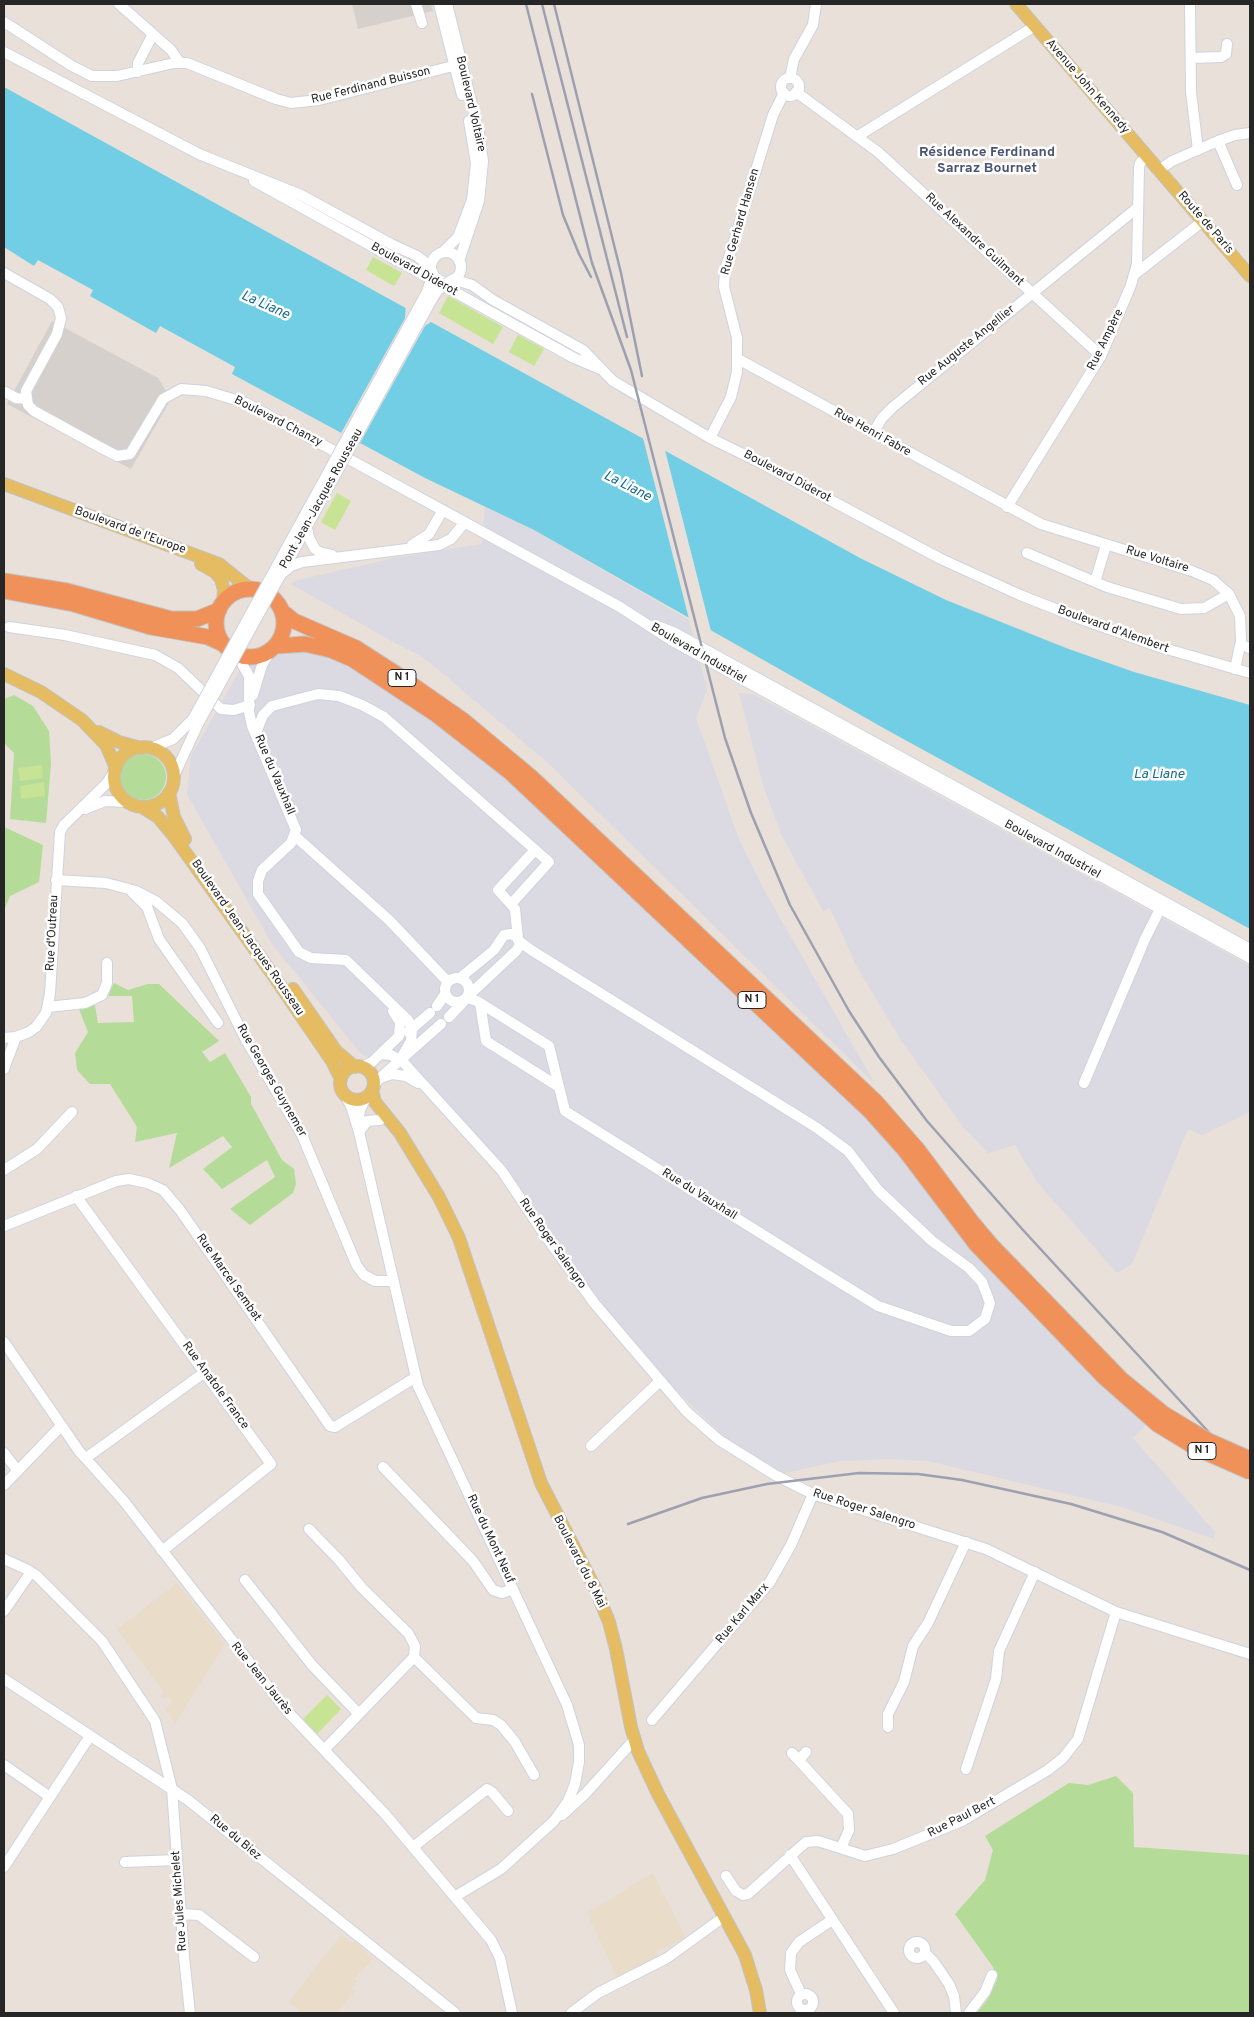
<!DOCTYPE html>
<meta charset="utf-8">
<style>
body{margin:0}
#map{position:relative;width:1254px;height:2017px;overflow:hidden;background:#e8e0d9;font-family:Overpass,sans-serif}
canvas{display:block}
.frame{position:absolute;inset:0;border:5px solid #262626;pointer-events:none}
</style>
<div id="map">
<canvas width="1254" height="2017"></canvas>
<div class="frame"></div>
</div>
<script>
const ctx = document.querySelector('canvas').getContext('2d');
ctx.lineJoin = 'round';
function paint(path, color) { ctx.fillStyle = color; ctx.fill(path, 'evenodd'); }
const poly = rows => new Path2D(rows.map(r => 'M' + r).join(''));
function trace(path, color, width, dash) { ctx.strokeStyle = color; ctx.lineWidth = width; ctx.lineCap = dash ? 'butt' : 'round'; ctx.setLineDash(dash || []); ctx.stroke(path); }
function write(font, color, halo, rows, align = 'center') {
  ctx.font = font + ' Overpass,sans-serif'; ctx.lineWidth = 5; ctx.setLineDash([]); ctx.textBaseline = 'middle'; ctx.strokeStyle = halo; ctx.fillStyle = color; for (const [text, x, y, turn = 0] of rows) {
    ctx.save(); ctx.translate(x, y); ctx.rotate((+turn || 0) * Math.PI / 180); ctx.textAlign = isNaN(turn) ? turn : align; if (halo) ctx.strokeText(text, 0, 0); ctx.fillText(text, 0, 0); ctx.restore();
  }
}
paint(poly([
 [485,507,534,530,689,620,707,690,696,718,738,837,767,895,875,1084,546,761,423,657,395,643,291,584,298,580,395,558,482,544],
 [296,649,320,654,350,666,412,706,490,764,531,800,840,1091,885,1137,969,1248,1097,1381,1146,1424,1133,1438,1215,1532,1214,1539,1122,1507,928,1461,890,1459,840,1461,766,1477,668,1382,613,1318,576,1270,494,1154,416,1070,362,1055,272,944,187,794,191,756,241,668],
 [739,693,755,695,1250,966,1250,1112,1202,1135,1188,1129,1132,1264,1117,1273,1037,1182,1015,1145,988,1153,964,1128,901,1040,858,969,830,908,823,911,782,836,764,788]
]), '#dbd9e1');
paint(poly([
 [177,1583,225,1644,175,1724,165,1709,173,1702,168,1696,164,1699,161,1695,164,1692,117,1629],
 [653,1873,686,1938,656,1952,659,1957,618,1979,587,1913],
 [341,1935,352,1943,354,1941,373,1959,354,1979,357,1981,352,1988,355,1991,337,2013,299,2013,299,2010,289,2002]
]), '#e9dcc9');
paint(poly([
 [14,695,33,706,49,731,51,764,46,823,10,819,14,753,4,743,4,699],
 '120 777a23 23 0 1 1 46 0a23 23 0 1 1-46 0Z',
 [4,827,43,845,39,882,10,896,4,911],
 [114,983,128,990,148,984,159,984,219,1041,202,1052,210,1062,225,1053,251,1097,251,1104,282,1160,294,1169,296,1184,293,1193,250,1225,230,1209,275,1177,267,1160,222,1189,203,1169,232,1147,223,1136,169,1168,177,1133,135,1142,137,1127,110,1084,90,1084,77,1070,75,1053,88,1032,79,1009,95,1005,98,1023,134,1022,132,996,108,996],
 [1116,1776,1133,1793,1134,1847,1250,1855,1250,2013,977,2013,988,1999,997,1980,993,1967,955,1914,985,1880,993,1850,985,1836,1069,1783,1088,1785]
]), '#b4dc98');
paint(poly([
 [373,257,402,273,394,286,366,270],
 [448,296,503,327,493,344,439,313],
 [518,335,544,349,534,366,509,352],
 [337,493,351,501,335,530,321,522],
 [42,765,43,778,20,781,18,768],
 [44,782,45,796,21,799,20,786],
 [327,1695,341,1709,317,1734,303,1719]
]), '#c7e394');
paint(poly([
 [352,4,431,4,433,11,358,29],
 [52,321,158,378,171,399,131,469,7,404]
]), '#d5d0cb');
paint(poly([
 [4,87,860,558,946,600,1066,648,1134,672,1250,705,1250,929,887,730,534,530,425,478,232,374,235,367,160,326,156,333,90,296,93,290,38,260,34,266,4,247]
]), '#72cee4');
paint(poly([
 [406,304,434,320,425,326,359,445,340,435,405,318],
 [643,438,665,450,712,635,690,623]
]), '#e8e0d9');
const minor = poly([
 [119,4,171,50,180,63],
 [416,4,422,23],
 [439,4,462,95],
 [447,4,479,133,483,161,479,201,459,261],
 [1190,4,1191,92,1198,150],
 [4,22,72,66,92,76,117,76,174,63,187,63,276,99,291,103,319,100,461,64],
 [4,52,199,154,301,195,391,244,417,256,431,267],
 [1191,58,1221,57,1226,54,1227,44],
 [138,72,138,63,153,34],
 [790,78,794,59,813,25,816,4],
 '781 87a9 9 0 1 1 18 0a9 9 0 1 1-18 0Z',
 [796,92,878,152,1101,356],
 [858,136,1035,26],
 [1218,141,1237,185],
 [1159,170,1172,161,1218,141,1235,135,1250,133],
 [254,181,574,358,600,369],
 [443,252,458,237,472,200,476,163,469,121],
 '431 267a15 15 0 1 1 30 0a15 15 0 1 1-30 0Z',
 [4,273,50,299,58,307,61,318,57,334,26,391,28,405,34,411,96,445,117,456,130,454,163,399,181,389,206,391,246,403,620,607,671,640,1250,958],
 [1135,274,1203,221],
 [453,279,472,285,493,300,583,350,613,381,710,438,759,462,941,559,1020,595,1081,619,1160,647,1250,673],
 [738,359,1041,524,1192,571,1213,580,1229,594,1240,616,1241,641,1235,669],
 [5,392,16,398,26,399],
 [873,433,882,418,893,407,1137,208],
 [710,438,731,397,737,372,737,338,724,287,725,270,773,115,784,93],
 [1007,507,1101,356,1131,285,1137,264,1139,168,1140,163,1147,156],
 [307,526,309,538,315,549,322,553,332,555],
 [412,545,429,534,443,510],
 [1027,553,1107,587,1181,609,1204,608,1229,594],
 [283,571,307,526],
 [281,574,291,566,302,562,439,545,451,539,465,522],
 [1095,582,1106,545],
 [655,625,675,633,1250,949],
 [9,627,65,635,155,655,178,668,221,709,234,710,250,705],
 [1241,645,1250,648],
 [237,655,249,676,249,712,252,726,296,830,291,843,262,870,258,881,258,894,299,952,311,958,346,960,408,1020,412,1029,411,1041,400,1060],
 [253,695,262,665,270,652],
 [256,733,263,715,272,706,318,694,339,696,362,705,384,717,549,862,512,903],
 [151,748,173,739,193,719],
 [173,778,199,722],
 [85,809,105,801,127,802],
 [295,836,389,920,448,982],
 [56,880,106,883,136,891,157,902,182,923,200,948,246,1040,302,1135,357,1266,364,1275,375,1281,392,1281],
 [132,892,147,907,159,939,218,1023],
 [518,939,515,909,498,890,535,850],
 '445 990a12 12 0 1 1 24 0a12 12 0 1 1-24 0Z',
 [460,978,494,950,504,935,511,934,517,937,520,945,516,951,468,996],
 [467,998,477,1001,549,1046,565,1111,821,1271,878,1306,951,1331,969,1331,985,1319,990,1303,982,1282,969,1268,932,1241,878,1190,848,1151,817,1128,531,950,519,941],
 [480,1003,486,1041,559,1087],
 [437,1006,445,994],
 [48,1007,85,1003,102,995,107,983,107,963],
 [449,1017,464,1001],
 [408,1032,430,1013],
 [4,1038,16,1037,29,1032,36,1027,46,1013,50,994,60,832,64,825,107,783,114,772],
 [382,1054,391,1055,404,1063,502,1171,544,1234,595,1304,687,1412,719,1440,775,1475,813,1494,986,1549,1116,1612,1250,1654],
 [362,1067,372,1062,399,1036,400,1022,393,1011],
 [4,1069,16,1037],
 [380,1078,441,1024],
 [1084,1083,1145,939,1162,905],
 [373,1086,380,1078,392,1074,406,1076,418,1083],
 [344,1094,351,1106,359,1132,418,1386,567,1705,579,1745,579,1762,575,1784,568,1801,554,1821,501,1869,456,1896],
 [358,1123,360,1110,367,1096],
 [359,1132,367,1121,380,1120],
 [4,1170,37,1149,72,1112],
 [76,1196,271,1464,162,1551],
 [4,1226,116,1181,129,1179,147,1183,163,1190,180,1210,330,1426,335,1427,416,1377],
 [4,1342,79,1451,123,1500,288,1712,385,1814,491,1940,500,1958,512,2013],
 [591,1446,660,1381],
 [4,1453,18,1471],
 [86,1458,205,1372],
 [383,1467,473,1561,493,1590,502,1593,513,1589],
 [4,1485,61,1426],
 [309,1529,339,1560,362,1588,408,1633,415,1646,414,1657,324,1750],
 [4,1559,26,1569,37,1576,102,1641,155,1721,172,1789,184,1957,190,2013],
 [245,1580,312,1665,359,1714],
 [4,1611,31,1572],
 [414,1657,476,1718,493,1720,501,1725,515,1742,534,1775],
 [4,1679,188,1800,455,2013],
 [652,1720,770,1582,791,1545,813,1494],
 [888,1727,888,1714,904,1682,913,1646,928,1623,966,1542],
 [792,1753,848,1814,849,1830,841,1848],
 [799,1760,806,1752],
 [4,1765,50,1797],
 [966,1769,996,1679,999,1651,1035,1572],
 [562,1815,585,1794,634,1740],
 [413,1847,487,1789,492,1792,508,1811],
 [790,1855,894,2013],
 [125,1862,177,1860],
 [4,1867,90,1736],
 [726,1876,736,1891,743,1895,748,1894,806,1842,818,1841,865,1856,893,1849,962,1821,1048,1770,1063,1758,1078,1739,1116,1612],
 [181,1914,199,1915,254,1957],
 '909 1950a8 8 0 1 1 16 0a8 8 0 1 1-16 0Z',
 [925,1953,934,1962,949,1984,954,1996,956,2013],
 '797 2002a8 8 0 1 1 16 0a8 8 0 1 1-16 0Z',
 [801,1994,790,1970,791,1953,799,1942,832,1920],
 [571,2013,598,1993,667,1958,725,1916],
 [969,2013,985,1992,992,1975]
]);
const major = poly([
 [1016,4,1250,276],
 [4,484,219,564,250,589],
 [201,564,215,572,221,579,224,590,223,603],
 [4,674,41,692,82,720,106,745,116,768],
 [99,732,119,742,141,748],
 '114 777a30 30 0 1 1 60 0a30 30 0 1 1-60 0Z',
 [169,793,174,817,185,839],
 [142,807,158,817,173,835,273,975,332,1061,341,1079],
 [293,989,336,1051,355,1067],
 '340 1083a17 17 0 1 1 34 0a17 17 0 1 1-34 0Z',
 [372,1090,375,1102,400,1133,439,1197,459,1238,541,1483,595,1588,609,1622,616,1649,631,1727,638,1751,658,1794,745,1955,756,1990,760,2013]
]);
const highway = poly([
 [4,581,67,591,171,619,197,619,219,610],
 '216 623a34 34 0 1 1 68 0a34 34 0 1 1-68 0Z',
 [4,591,74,604,151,627,208,637,223,644],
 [283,612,294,621,356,648,398,675,464,721,531,777,876,1102,918,1150,971,1221,992,1246,1121,1379,1164,1414],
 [276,646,305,644,331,650,352,659,437,715,510,772,870,1111,904,1149,976,1244,1105,1378,1157,1424]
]);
trace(minor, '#ced3df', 12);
trace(major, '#c2c2c2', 14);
trace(highway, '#c2c2c2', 17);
trace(minor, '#fff', 10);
trace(major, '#e5bc61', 12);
trace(highway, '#f1915a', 15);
trace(poly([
 [526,4,592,263,631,370,725,738,751,813,790,905,849,1011,879,1057,927,1121,1023,1230,1250,1477],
 [542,4,627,337],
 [554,4,621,273,642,376],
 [532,94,563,215,579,254,591,277],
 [628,1524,702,1498,767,1484,859,1473,918,1474,962,1480,1071,1504,1162,1532,1250,1570]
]), '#9ca0b0', 2.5);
const minorBridge = poly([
 [307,526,432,299,438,290,450,281],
 [193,719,427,292,433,273],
 [199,722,281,574]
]);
const highwayBridge = poly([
 [1164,1414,1207,1440,1250,1459],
 [1157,1424,1198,1449,1250,1472]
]);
trace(minorBridge, '#ced3df', 12, []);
trace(highwayBridge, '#c2c2c2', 17, []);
trace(minorBridge, '#fff', 10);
trace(highwayBridge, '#f1915a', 15);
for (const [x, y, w] of [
 [402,678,28],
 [752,1000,28],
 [1202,1451,28]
]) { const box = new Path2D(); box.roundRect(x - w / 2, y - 8.5, w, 17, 4); ctx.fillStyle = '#fff'; ctx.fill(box); trace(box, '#262626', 1); }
write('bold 11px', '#262626', null, [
 ["N 1",402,678],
 ["N 1",752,1000],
 ["N 1",1202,1451]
]);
write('12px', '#262626', '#fff', [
 ["Rue Ferdinand Buisson",371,86,-14],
 ["Avenue John Kennedy",1087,87,49],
 ["Boulevard Voltaire",470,104,77],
 ["Rue Gerhard Hansen",741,222,-74],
 ["Route de Paris",1205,223,49],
 ["Rue Alexandre Guilmant",974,240,43],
 ["Boulevard Diderot",414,270,29],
 ["Rue Ampère",1106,340,-64],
 ["Rue Auguste Angellier",967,346,-39],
 ["Boulevard Chanzy",278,422,27],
 ["Rue Henri Fabre",872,433,29],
 ["Boulevard Diderot",787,477,28],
 ["Pont Jean-Jacques Rousseau",322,499,-61],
 ["Boulevard de l'Europe",130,531,20],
 ["Rue Voltaire",1157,560,17],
 ["Boulevard d'Alembert",1113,630,20],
 ["Boulevard Industriel",698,654,30],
 ["Rue du Vauxhall",274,775,67],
 ["Boulevard Industriel",1052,850,29],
 ["Rue d'Outreau",53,933,-87],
 ["Boulevard Jean-Jacques Rousseau",247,938,55],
 ["Rue Georges Guynemer",271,1081,60],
 ["Rue du Vauxhall",699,1195,32],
 ["Rue Roger Salengro",552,1244,55],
 ["Rue Marcel Sembat",228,1278,55],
 ["Rue Anatole France",215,1386,54],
 ["Rue Roger Salengro",864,1510,18],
 ["Rue du Mont Neuf",490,1539,65],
 ["Boulevard du 8 Mai",579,1562,63],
 ["Rue Karl Marx",743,1614,-50],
 ["Rue Jean Jaurès",261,1679,51],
 ["Rue Paul Bert",962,1818,-27],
 ["Rue du Biez",235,1838,40],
 ["Rue Jules Michelet",180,1901,-94]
]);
write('bold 14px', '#4b5573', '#fff', [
 ["Résidence Ferdinand",987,153],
 ["Sarraz Bournet",987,169]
]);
write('italic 14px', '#166b8b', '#fff', [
 ["La Liane",265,306,24],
 ["La Liane",627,487,27],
 ["La Liane",1159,775]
]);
</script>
